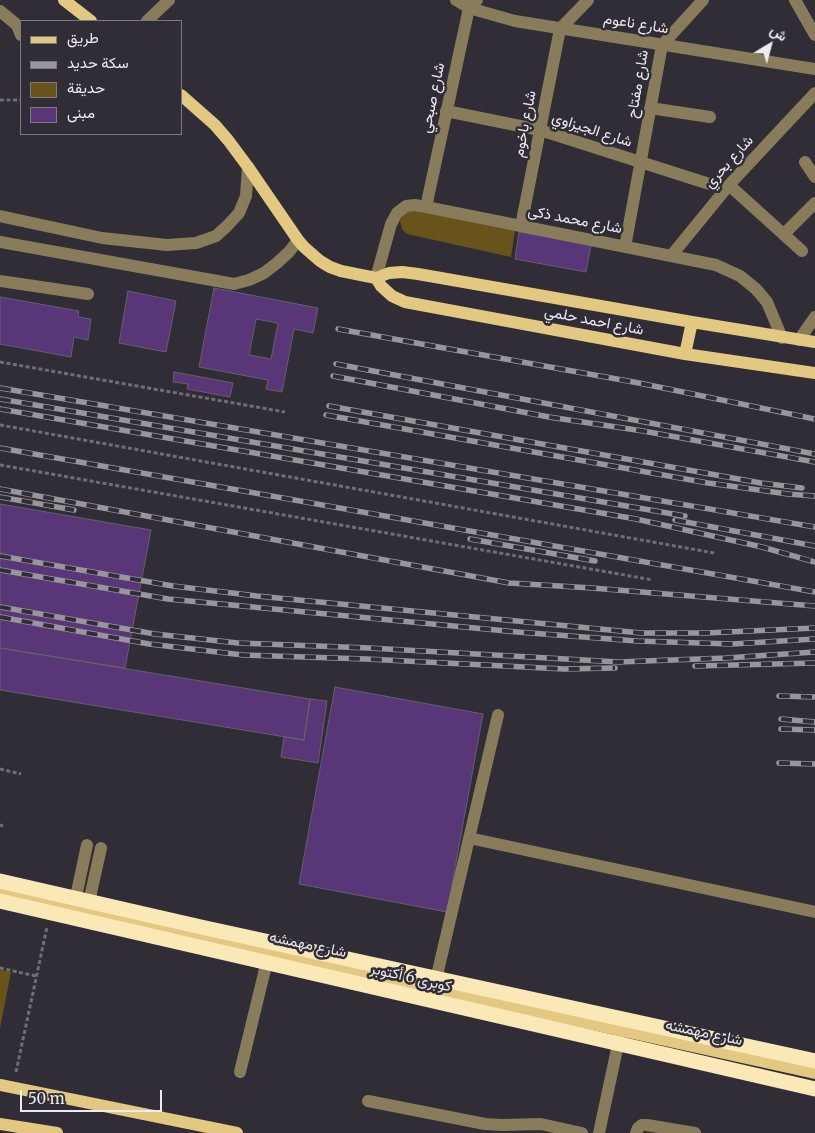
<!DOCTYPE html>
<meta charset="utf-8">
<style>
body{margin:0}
#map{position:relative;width:815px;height:1133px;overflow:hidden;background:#312d36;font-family:Merriweather,Vazirmatn,serif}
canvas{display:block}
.legend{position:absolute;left:20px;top:20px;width:162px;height:115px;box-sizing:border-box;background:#312d36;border:1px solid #7c7980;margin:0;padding:6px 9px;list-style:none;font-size:15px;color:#edeaf0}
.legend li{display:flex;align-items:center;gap:10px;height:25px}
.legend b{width:25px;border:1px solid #7c7980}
.north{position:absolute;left:745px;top:20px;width:50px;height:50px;-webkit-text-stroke:4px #312d36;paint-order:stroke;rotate:37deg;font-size:14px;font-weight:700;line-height:20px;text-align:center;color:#edeaf0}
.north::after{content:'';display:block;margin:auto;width:18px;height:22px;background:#edeaf0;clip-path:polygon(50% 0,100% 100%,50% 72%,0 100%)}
.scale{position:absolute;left:20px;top:1090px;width:142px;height:22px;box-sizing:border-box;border:2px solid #edeaf0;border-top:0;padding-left:6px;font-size:15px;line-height:18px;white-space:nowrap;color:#edeaf0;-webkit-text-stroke:4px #312d36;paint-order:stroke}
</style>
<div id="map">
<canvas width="815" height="1133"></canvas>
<ul class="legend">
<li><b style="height:6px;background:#e3c882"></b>طريق</li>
<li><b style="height:6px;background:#98959c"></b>سكة حديد</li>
<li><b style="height:14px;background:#68541b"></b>حديقة</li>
<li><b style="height:14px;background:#583677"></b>مبنى</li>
</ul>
<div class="north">ش</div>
<div class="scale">50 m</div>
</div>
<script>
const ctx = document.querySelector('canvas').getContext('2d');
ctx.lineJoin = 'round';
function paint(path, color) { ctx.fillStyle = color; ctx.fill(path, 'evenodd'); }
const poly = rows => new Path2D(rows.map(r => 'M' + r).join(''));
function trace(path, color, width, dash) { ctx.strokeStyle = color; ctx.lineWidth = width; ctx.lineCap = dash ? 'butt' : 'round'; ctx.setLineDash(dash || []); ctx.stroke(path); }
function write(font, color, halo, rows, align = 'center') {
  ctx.font = font + ' Merriweather,Vazirmatn,serif'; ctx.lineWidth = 5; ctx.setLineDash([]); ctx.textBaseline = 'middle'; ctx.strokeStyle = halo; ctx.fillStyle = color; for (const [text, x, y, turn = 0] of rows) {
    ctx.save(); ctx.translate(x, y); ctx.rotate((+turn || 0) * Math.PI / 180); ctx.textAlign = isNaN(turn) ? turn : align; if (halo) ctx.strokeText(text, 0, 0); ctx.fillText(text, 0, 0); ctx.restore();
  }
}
paint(poly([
 [412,210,515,231,511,257,407,234,402,229,400,221,404,213],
 [0,970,11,972,0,1028]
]), '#68541b');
const building = poly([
 [519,232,591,245,586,272,515,259,519,232],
 [214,288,318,308,313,333,294,329,282,392,266,389,268,380,199,367,214,288],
 [256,319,278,323,271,359,249,355,256,319],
 [128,291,176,301,166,352,119,343,128,291],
 [0,297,79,311,78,317,91,319,88,340,74,337,71,357,0,344,0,297],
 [174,372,233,383,230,397,187,389,188,384,173,382,174,372],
 [0,504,151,530,125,668,0,648,0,504],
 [0,648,310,699,304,740,0,690,0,648],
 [335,687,483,714,447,912,299,884,335,687],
 [310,699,327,701,318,763,281,757,284,737,304,740,310,699]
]);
paint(building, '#583677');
trace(building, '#65616b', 1);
trace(poly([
 [0,100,21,100],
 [0,362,285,412],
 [0,425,714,553],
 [0,465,653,580],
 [0,769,21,774],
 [0,825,3,826],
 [0,968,36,976],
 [16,1072,47,927]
]), '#706d75', 3, [4, 2.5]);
trace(poly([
 [456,0,469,8,515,21,815,69],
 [795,0,815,35],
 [0,11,17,25,21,35],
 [147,21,169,0],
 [650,108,710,117],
 [446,111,540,130,725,189],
 [805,162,815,177],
 [729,185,802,251],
 [426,207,469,8,477,0],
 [0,216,102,238,167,245,196,243,216,236,227,226,239,213,246,196,248,167],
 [521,226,560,29,588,0],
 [784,234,815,203],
 [0,242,234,284,249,280,264,273,277,263,289,252,298,240],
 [625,247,662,45,703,0],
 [671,256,729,185,815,93],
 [376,278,391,224,397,213,406,206,415,205,426,207,716,265,740,276,756,289,767,302,782,338],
 [0,281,88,294],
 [799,340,815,317],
 [469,838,815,912],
 [74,906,87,845],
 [87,911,101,848],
 [434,988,498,715],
 [240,1072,269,953],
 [368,1101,485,1124,502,1125,541,1124,582,1133],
 [599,1133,620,1035],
 [636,1133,638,1128,642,1125,647,1125,695,1133]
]), '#897c5b', 12);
trace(poly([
 [64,0,91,21],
 [181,95,215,125,228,140,248,167,298,240,304,247,320,261,330,267,341,271,376,278,389,273,402,272,418,274,692,322,815,342],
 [376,278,381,286,392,296,405,302,685,354,815,373],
 [685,354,692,322],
 [0,893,52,902,269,953,815,1073],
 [0,1085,237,1133],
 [0,1124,57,1133]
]), '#e3c882', 12);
trace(poly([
 [0,881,201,927,815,1061],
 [0,901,815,1089]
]), '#fbe8b7', 15);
const rail = poly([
 [338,329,639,383,815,419],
 [336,364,815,454],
 [333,376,549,417,643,431,815,462],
 [0,388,815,527],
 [0,399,685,516],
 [329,406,761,483,802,488],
 [0,409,636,519,762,547,815,562],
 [326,415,708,483,788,494,815,496],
 [0,448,815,592],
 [0,489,509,583,592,588,815,606],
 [0,497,74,510],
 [675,520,815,546],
 [470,539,595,561],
 [0,556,173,586,257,596,641,633,706,633,815,628],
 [0,570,168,599,517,632,637,641,732,644,815,639],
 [0,607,155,634,238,643,369,648,619,662,726,658,815,652],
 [0,617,149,644,243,655,366,659,564,669,615,668],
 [695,666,815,663],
 [779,696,815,697],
 [781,719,815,722],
 [781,729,815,730],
 [779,763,815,764]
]);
trace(rail, '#98959c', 5.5);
trace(rail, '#312d36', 4, [11]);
write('15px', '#edeaf0', '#312d36', [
 ["شارع ناعوم",636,24,9],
 ["شارع مفتاح",638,84,-80],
 ["شارع صبحي",433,98,-78],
 ["شارع باخوم",525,124,-79],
 ["شارع الجيزاوي",592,130,18],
 ["شارع بحري",729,162,-48],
 ["شارع محمد ذكى",575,220,11],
 ["شارع احمد حلمي",594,321,11],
 ["شارع مهمشه",308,945,12],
 ["كوبرى 6 أكتوبر",411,978,13],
 ["شارع مهمشه",704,1033,12]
]);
</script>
